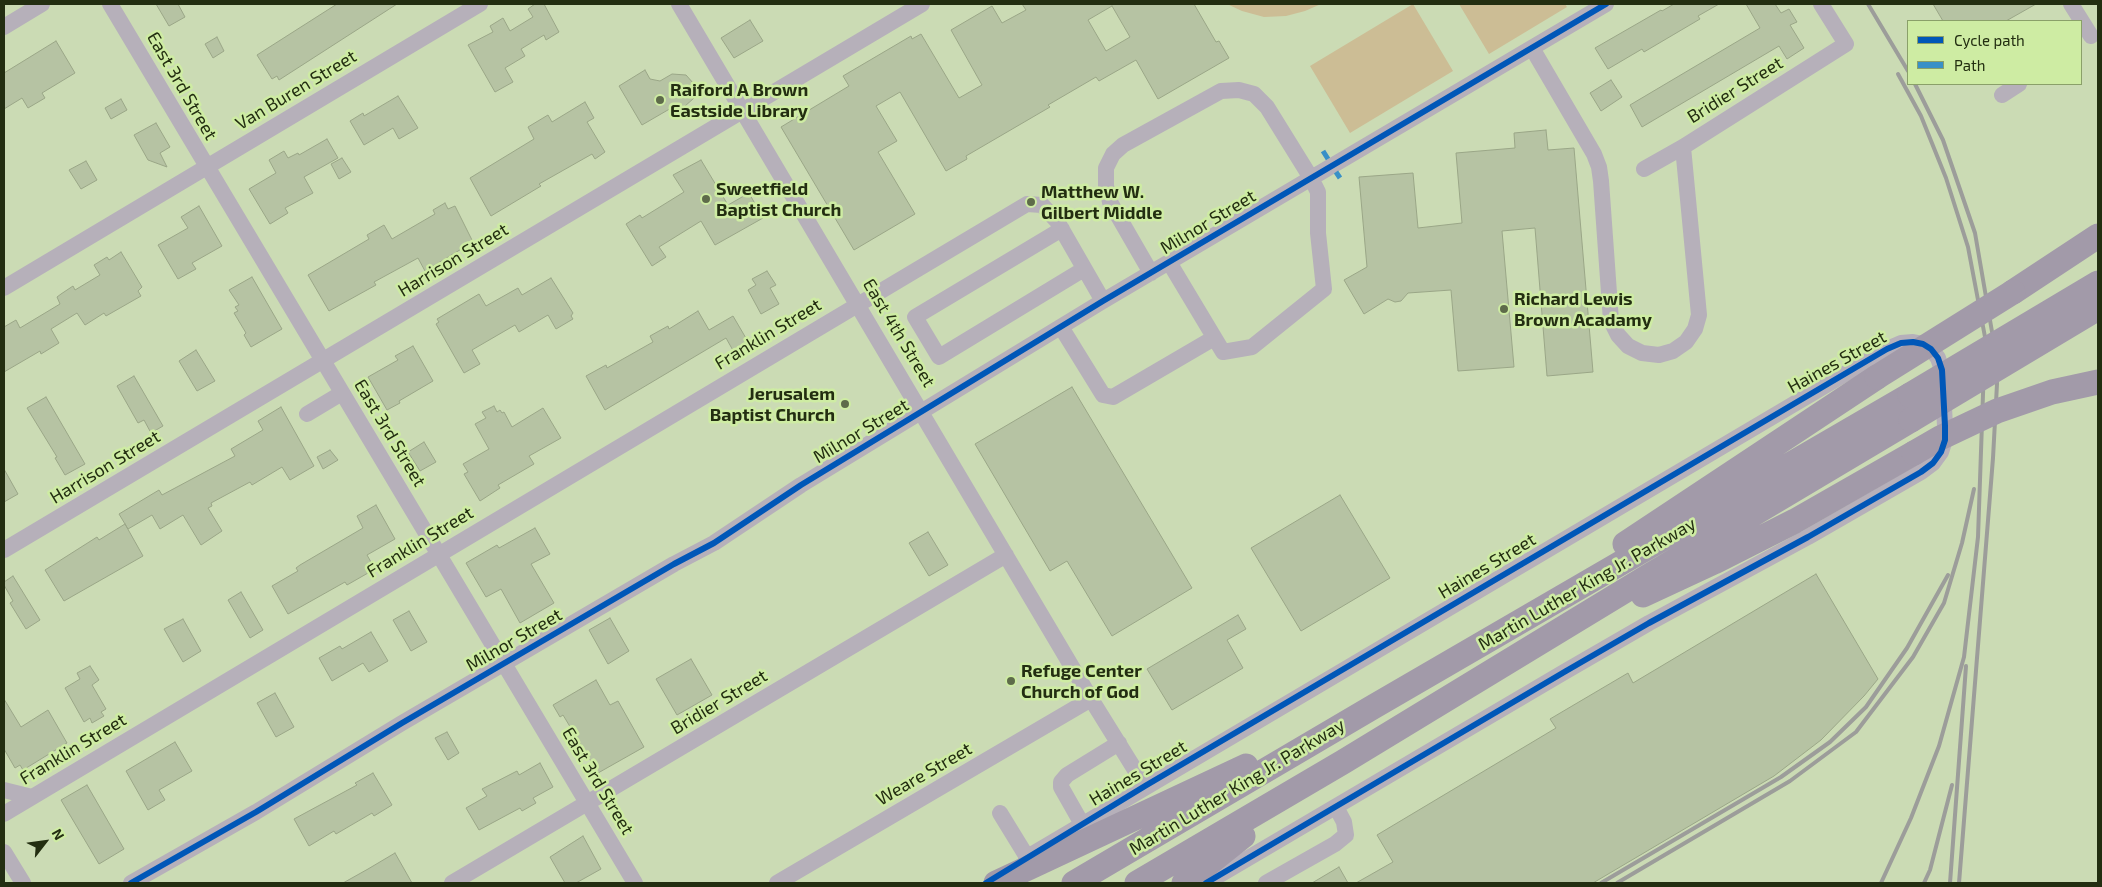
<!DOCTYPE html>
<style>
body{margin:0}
#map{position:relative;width:2102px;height:887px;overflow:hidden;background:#cbdbb4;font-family:"Exo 2",sans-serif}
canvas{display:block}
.frame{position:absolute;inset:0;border:5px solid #232e11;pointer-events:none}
.legend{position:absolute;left:1907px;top:20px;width:175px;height:65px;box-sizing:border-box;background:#ceeca3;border:1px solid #8aa069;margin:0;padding:6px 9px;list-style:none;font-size:15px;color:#232e11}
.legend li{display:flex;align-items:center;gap:10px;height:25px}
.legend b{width:25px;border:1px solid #8aa069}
.north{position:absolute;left:20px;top:817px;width:50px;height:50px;-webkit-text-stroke:4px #ceeca3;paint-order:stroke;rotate:60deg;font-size:14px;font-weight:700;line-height:20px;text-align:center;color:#232e11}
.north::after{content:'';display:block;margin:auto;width:18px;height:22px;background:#232e11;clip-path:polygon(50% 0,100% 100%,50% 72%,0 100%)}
</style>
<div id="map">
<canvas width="2102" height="887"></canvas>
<div class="frame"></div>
<ul class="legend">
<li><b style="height:6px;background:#0057b8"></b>Cycle path</li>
<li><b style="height:6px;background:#3990c7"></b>Path</li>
</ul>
<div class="north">N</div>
</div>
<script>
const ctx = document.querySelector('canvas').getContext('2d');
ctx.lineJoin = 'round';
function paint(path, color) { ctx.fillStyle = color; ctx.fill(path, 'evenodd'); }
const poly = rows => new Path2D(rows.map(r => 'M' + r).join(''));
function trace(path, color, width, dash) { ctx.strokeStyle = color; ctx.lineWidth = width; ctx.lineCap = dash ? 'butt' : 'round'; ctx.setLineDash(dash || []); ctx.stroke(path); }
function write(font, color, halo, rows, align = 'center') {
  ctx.font = font + ' "Exo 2",sans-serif'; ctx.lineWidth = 5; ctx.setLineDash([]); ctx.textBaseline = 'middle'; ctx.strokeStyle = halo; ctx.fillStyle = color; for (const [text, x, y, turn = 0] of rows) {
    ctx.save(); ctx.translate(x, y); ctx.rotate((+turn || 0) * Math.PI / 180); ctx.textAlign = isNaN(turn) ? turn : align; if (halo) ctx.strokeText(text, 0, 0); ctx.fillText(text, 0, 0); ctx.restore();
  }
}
paint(poly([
 [1227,4,1321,4,1305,11,1286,16,1264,17,1242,11],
 [1413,4,1453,71,1350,133,1310,66],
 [1459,4,1565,4,1567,7,1489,54]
]), '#ccbd95');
const building = poly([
 [156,4,178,4,185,17,169,26,156,4],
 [337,4,397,4,279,80,277,76,272,79,257,55,337,4],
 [535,4,544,4,559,32,546,40,544,35,521,49,525,56,505,68,513,82,495,92,468,45,493,32,490,26,503,18,510,31,533,17,528,9,535,4],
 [1022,4,1194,4,1216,42,1219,41,1229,58,1158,99,1136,60,1099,81,1096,77,1048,105,1050,107,966,156,967,159,946,171,900,92,876,106,897,141,878,152,915,214,854,250,781,127,849,86,843,76,911,36,912,39,921,34,959,98,982,85,951,30,992,6,1002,23,1026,10,1022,4],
 [1112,6,1130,37,1106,51,1088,20,1112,6],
 [1674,4,1719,4,1698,16,1700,19,1644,52,1642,49,1608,69,1595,48,1661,10,1662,11,1674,4],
 [1746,4,1775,4,1781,13,1789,9,1797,22,1790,25,1804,48,1787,59,1779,46,1642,127,1630,105,1760,28,1746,4],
 [1933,4,2036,4,2006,21,1943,21,1933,4],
 [750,20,763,41,734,58,721,38,750,20],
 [217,37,224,51,213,58,205,44,217,37],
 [56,41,75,73,42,93,45,98,28,108,22,98,4,109,4,73,56,41],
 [645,70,650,79,660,81,672,74,686,75,694,84,694,98,684,107,673,107,642,125,619,86,645,70],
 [1611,80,1622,97,1601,111,1590,93,1611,80],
 [398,96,418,128,399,139,393,128,364,145,350,121,363,113,364,116,398,96],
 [121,99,127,110,111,119,105,108,121,99],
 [585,102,594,118,587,122,605,152,595,159,592,154,539,184,541,186,491,216,470,178,534,139,528,127,548,115,552,122,585,102],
 [156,123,170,147,160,153,167,167,148,160,134,135,156,123],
 [1546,130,1548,150,1574,148,1593,372,1547,376,1535,228,1502,231,1514,367,1458,371,1451,290,1408,293,1401,301,1395,302,1388,299,1364,314,1344,280,1367,267,1359,177,1413,173,1418,228,1462,223,1456,153,1515,148,1514,133,1546,130],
 [327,139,338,158,304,177,313,193,285,208,288,213,270,224,249,189,276,173,269,160,284,151,288,158,298,153,299,155,327,139],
 [342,158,351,172,339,179,331,164,342,158],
 [701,160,728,205,749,193,763,218,715,245,701,221,659,247,666,257,652,266,626,224,640,215,642,218,684,192,673,175,701,160],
 [86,161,97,180,81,189,69,170,86,161],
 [445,203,448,209,455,206,473,242,425,271,418,258,374,282,376,285,329,311,308,275,369,239,367,235,384,225,392,239,435,214,433,210,445,203],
 [199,206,222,246,192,263,196,269,178,279,158,245,188,228,181,217,199,206],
 [121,252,142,287,138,291,141,296,106,316,104,313,85,325,77,313,51,329,59,343,41,354,40,351,4,372,4,327,16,320,20,328,60,304,57,297,61,294,73,286,75,290,100,275,94,265,107,257,109,260,121,252],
 [767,271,776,285,770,288,779,304,761,314,748,290,756,285,752,279,767,271],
 [252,277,282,329,251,347,244,335,246,333,234,313,238,311,235,307,239,305,229,290,252,277],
 [551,278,573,313,571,316,573,319,556,329,548,315,519,332,515,325,472,350,480,364,464,373,436,324,439,322,437,319,479,294,486,306,518,288,522,295,551,278],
 [698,311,709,330,733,316,750,345,735,354,726,338,605,410,586,376,606,365,607,368,653,342,650,336,668,326,669,329,698,311],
 [413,346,433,381,399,401,400,403,387,410,368,377,398,360,395,356,413,346],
 [196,350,215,381,197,391,179,361,196,350],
 [134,376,163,426,151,433,144,420,138,423,117,386,134,376],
 [1072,387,1192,588,1112,636,1067,561,1050,571,975,444,1072,387],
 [46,397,85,464,65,475,55,458,57,457,27,408,46,397],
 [494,406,497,412,500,410,502,413,504,412,512,427,543,408,561,438,529,456,534,464,498,485,500,488,480,501,464,474,468,472,463,464,489,449,475,424,486,418,482,412,494,406],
 [281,407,314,466,290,480,282,467,252,485,250,482,211,503,212,506,208,508,222,531,201,545,183,515,160,529,152,515,128,529,119,514,159,490,162,495,235,456,231,449,263,430,258,421,281,407],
 [424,442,436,462,420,471,408,452,424,442],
 [330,450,338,460,323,469,317,457,330,450],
 [4,469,18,494,4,502,4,469],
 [1340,495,1390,578,1301,631,1251,548,1340,495],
 [376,505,395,539,367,555,375,569,347,585,345,582,288,614,272,586,298,571,296,568,300,565,363,528,357,516,376,505],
 [125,524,143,556,64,601,45,570,97,537,99,540,125,524],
 [535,528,550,554,531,564,554,603,520,623,501,589,486,597,466,563,497,545,499,548,535,528],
 [928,532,948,565,929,576,909,543,928,532],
 [1816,574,1878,679,1864,696,1821,740,1774,776,1593,883,1356,883,1393,862,1377,835,1556,728,1550,719,1628,673,1633,683,1816,574],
 [13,576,40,620,26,629,10,603,13,601,4,585,4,582,13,576],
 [241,592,263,630,250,638,228,600,241,592],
 [409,611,427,642,411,651,393,620,409,611],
 [1238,615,1246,629,1227,640,1243,668,1172,710,1147,669,1238,615],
 [610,618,629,651,608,664,589,630,610,618],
 [183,619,201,651,183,662,164,629,183,619],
 [371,632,388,661,369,672,363,663,332,681,319,658,340,646,342,649,371,632],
 [691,659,712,695,677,715,656,679,691,659],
 [90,666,99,680,92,685,106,709,101,712,104,716,92,723,90,718,84,722,65,688,80,679,77,673,90,666],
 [596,680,610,705,618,701,644,747,598,773,563,715,560,717,553,705,596,680],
 [275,693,294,727,276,737,257,703,275,693],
 [4,699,21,727,48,710,67,743,23,770,20,765,15,768,4,749,4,699],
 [447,732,459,753,448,760,435,738,447,732],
 [175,742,192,771,159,790,165,800,148,810,126,771,175,742],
 [540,763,553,787,533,798,536,803,522,811,520,808,479,830,466,808,487,796,482,789,517,771,519,775,540,763],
 [373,773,392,805,374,816,372,813,336,834,334,831,309,846,294,819,357,785,355,783,373,773],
 [87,785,124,849,99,864,61,800,87,785],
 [583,836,601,869,576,883,565,883,550,857,583,836],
 [395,853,412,883,343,883,368,869,395,853],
 [1339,867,1348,883,1312,883,1339,867]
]);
paint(building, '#b6c3a3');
trace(building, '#9aa687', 1);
trace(poly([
 [110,4,635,883],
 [679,4,1091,699,1145,786],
 [2071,4,2091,36],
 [4,27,42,4],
 [1532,48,1594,154,1599,167,1601,181,1611,321,1618,335,1628,346,1642,353,1659,355,1673,351,1686,342,1695,329,1699,315,1683,147],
 [2002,95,2019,84],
 [1644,169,1683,147,1846,44,1821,4],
 [1062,229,915,317,939,357,1084,269],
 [1151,273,1110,202,1106,186,1106,168,1113,154,1123,145,1221,91,1239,90,1254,94,1267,107,1311,178,1318,192,1318,233,1324,289,1252,347,1223,352,1169,262],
 [4,288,480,4],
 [1061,327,1103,395,1113,397,1214,338],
 [307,414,342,393],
 [4,550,922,4],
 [4,790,32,797],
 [1000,813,1027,857],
 [4,814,1027,204,1042,205,1057,221,1103,301],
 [1082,824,1061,787,1061,782,1067,775,1119,743],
 [4,852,23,883],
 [1026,858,1887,349,1901,343,1913,342,1923,344,1931,349,1938,358,1942,370,1945,426,1945,440,1941,452,1933,463,1921,472,1808,537,1649,623,1566,671,1206,883],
 [131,883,256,812,402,723,674,564,714,543,801,485,1103,301,1606,4],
 [452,883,1006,555],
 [777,883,1091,699],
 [1266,883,1335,844,1346,835,1344,822,1336,807]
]), '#b6b0ba', 16);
trace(poly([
 [2013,292,2098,236],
 [1625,544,1877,377],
 [1643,595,1714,562,1795,521,1914,453],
 [996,883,1246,766],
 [1074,883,1373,707,1910,395],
 [1137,883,1343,762,1644,579,1911,420],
 [1184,883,1243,836]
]), '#a29aa9', 25);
trace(poly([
 [1868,4,1908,71],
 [1915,84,1943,140,1975,233,1996,355,1997,384,1993,458,1959,883],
 [1601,883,1781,777,1830,742,1866,707,1907,648,1948,575],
 [1617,883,1790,781,1856,732,1913,657,1944,603,1962,543,1974,489],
 [1881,883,1911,818,1939,746,1964,657,1978,537,1985,337,1968,247,1946,178,1921,116,1898,74],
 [1924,883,1930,870,1952,785],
 [1950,883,1966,666]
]), '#9c9d9a', 4);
trace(poly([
 [1877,377,2013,292],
 [1910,395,2098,283],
 [1911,420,2098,308],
 [1914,453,1940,438,1997,411,2052,392,2098,382]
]), '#a29aa9', 25);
trace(poly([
 [1323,151,1328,159],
 [1336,172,1340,178]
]), '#3990c7', 5, [10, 5]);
trace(poly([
 [131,883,256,812,402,723,674,564,714,543,801,485,1103,301,1606,4],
 [986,883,1145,786,1887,349,1901,343,1913,342,1923,344,1931,349,1938,358,1942,370,1945,426,1945,440,1941,452,1933,463,1921,472,1808,537,1649,623,1566,671,1206,883]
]), '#0057b8', 6);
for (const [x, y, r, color] of [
 [660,100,5,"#5e6b4a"],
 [706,199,5,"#5e6b4a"],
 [1031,202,5,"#5e6b4a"],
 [1504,309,5,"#5e6b4a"],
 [845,404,5,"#5e6b4a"],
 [1011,681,5,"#5e6b4a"]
]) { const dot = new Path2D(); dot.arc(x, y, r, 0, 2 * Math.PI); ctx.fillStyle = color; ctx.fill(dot); trace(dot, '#ceeca3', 2); }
write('18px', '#232e11', '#ceeca3', [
 ["East 3rd Street",182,86,60],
 ["Van Buren Street",296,90,-31],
 ["Bridier Street",1735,90,-32],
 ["Milnor Street",1208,222,-31],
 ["Harrison Street",453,260,-31],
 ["East 4th Street",899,333,59],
 ["Franklin Street",768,334,-31],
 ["Haines Street",1837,362,-29],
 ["Milnor Street",861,431,-31],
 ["East 3rd Street",390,433,59],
 ["Harrison Street",105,467,-31],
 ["Franklin Street",420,542,-31],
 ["Haines Street",1487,566,-31],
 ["Martin Luther King Jr. Parkway",1587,584,-30],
 ["Milnor Street",514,640,-30],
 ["Bridier Street",719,702,-31],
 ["Franklin Street",73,749,-31],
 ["Haines Street",1138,773,-31],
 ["Weare Street",924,774,-30],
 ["East 3rd Street",598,781,59],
 ["Martin Luther King Jr. Parkway",1237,787,-31]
]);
write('bold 18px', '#232e11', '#ceeca3', [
 ["Raiford A Brown",670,90],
 ["Eastside Library",670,111],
 ["Sweetfield",716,189],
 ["Baptist Church",716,210],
 ["Matthew W.",1041,192],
 ["Gilbert Middle",1041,213],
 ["Richard Lewis",1514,299],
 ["Brown Acadamy",1514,320],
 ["Jerusalem",835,394,"right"],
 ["Baptist Church",835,415,"right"],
 ["Refuge Center",1021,671],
 ["Church of God",1021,692]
], 'left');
</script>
